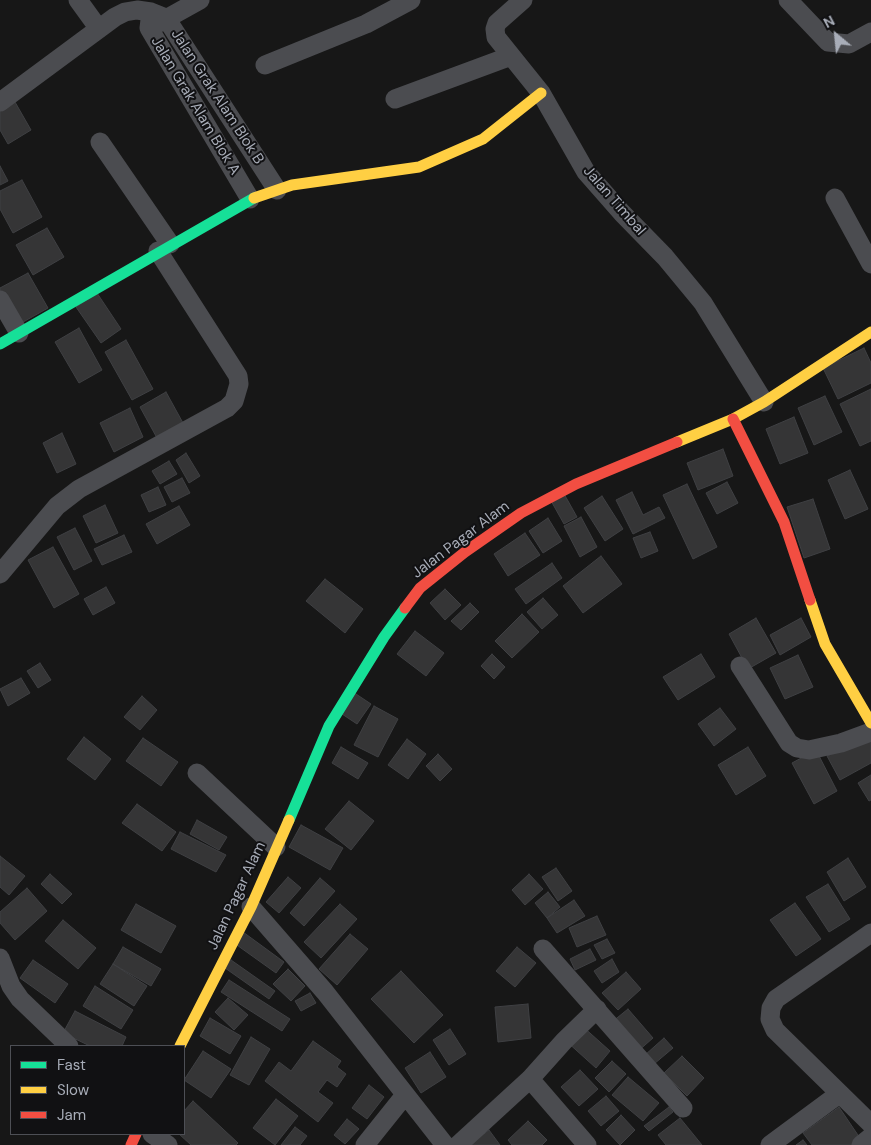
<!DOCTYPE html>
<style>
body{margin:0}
#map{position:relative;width:871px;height:1145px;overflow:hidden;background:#171717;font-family:"DM Sans",sans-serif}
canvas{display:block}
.legend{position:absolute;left:10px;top:1045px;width:175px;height:90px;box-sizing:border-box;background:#111113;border:1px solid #4d4f55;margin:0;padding:6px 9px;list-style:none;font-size:15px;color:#a8adb8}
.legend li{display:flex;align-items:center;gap:10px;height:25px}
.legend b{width:25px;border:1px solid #4d4f55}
.north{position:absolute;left:811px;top:10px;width:50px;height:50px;-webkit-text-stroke:4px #111113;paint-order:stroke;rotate:332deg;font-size:14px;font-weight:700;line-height:20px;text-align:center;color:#a8adb8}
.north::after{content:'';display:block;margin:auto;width:18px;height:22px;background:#a8adb8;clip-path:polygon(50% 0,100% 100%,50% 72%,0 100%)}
</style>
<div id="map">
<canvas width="871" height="1145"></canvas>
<ul class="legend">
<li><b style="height:6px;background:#16e098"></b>Fast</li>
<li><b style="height:6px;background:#ffcf43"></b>Slow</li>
<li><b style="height:6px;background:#f24e42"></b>Jam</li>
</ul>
<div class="north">N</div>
</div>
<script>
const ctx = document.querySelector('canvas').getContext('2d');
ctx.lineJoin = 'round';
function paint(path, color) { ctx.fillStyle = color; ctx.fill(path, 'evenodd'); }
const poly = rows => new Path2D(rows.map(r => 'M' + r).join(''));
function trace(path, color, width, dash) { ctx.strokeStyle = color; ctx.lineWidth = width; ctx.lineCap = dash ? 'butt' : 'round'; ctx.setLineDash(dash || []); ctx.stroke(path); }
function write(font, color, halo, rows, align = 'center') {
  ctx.font = font + ' "DM Sans",sans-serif'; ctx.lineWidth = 4; ctx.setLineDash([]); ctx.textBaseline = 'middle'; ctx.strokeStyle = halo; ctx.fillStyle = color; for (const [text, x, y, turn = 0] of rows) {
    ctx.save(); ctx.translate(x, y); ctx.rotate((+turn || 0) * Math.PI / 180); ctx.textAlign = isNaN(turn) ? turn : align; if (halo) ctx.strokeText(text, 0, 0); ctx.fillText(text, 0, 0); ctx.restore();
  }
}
const building = poly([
 [15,102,31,130,8,144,0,130,0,111,15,102],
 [0,166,8,181,0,185,0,166],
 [22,180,42,217,13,233,0,209,0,191,22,180],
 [47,228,64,257,33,275,16,245,47,228],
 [28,273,48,308,16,326,0,296,0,288,28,273],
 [97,293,121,329,101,343,76,307,97,293],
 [79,328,102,370,79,383,55,342,79,328],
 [126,340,153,389,132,400,105,352,126,340],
 [864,348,871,363,871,383,838,399,823,368,864,348],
 [871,389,871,441,860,446,840,404,871,389],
 [166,392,183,423,157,438,140,407,166,392],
 [825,396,842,432,814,445,798,408,825,396],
 [130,408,143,437,114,452,100,423,130,408],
 [794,417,808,453,780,464,766,429,794,417],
 [62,433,76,464,57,473,43,443,62,433],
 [723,449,733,476,698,490,687,463,723,449],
 [186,453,200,476,189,483,176,460,186,453],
 [169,461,177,474,160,484,152,471,169,461],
 [850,470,868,509,845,519,828,480,850,470],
 [182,478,190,493,172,502,164,487,182,478],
 [727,482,738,503,717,514,706,493,727,482],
 [687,484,717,547,693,559,663,495,687,484],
 [158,487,166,505,149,512,141,495,158,487],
 [563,492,577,517,564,524,550,499,563,492],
 [632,492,643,515,659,507,665,518,633,534,616,500,632,492],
 [602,496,623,529,605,541,584,508,602,496],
 [813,499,830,549,804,558,787,507,813,499],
 [105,505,118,533,96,543,83,516,105,505],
 [179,506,190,525,157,544,146,524,179,506],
 [581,517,597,547,580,557,564,526,581,517],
 [548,518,562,541,543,553,529,531,548,518],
 [75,528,92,561,74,570,57,537,75,528],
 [650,532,658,551,641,558,633,538,650,532],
 [525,533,540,555,508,576,494,554,525,533],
 [124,535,132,552,102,565,94,549,124,535],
 [53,547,79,594,54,608,28,560,53,547],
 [601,556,622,584,583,613,563,586,601,556],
 [552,563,562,578,526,604,515,589,552,563],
 [325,579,363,609,345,633,306,601,325,579],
 [106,587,115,603,93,615,84,599,106,587],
 [445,589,461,605,445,620,430,603,445,589],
 [543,598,558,615,542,629,527,612,543,598],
 [470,603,479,612,461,630,451,621,470,603],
 [522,614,539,632,512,658,495,641,522,614],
 [756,618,776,653,748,669,729,634,756,618],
 [801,618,811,637,780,655,770,635,801,618],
 [415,631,444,653,426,676,397,654,415,631],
 [492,654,505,667,494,679,481,666,492,654],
 [701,654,715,677,678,700,663,677,701,654],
 [798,655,813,687,785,699,770,668,798,655],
 [40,663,51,680,38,688,27,671,40,663],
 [21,678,30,693,8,706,0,689,21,678],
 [353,692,371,704,357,724,339,712,353,692],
 [142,696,157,710,140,730,124,717,142,696],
 [374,706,398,719,378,757,354,745,374,706],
 [720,708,736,729,714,746,698,724,720,708],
 [867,735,871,742,871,763,840,780,827,756,867,735],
 [84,737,111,759,95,780,67,759,84,737],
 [143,738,178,762,161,786,126,761,143,738],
 [407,739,426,754,408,779,388,765,407,739],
 [341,747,368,763,358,779,332,763,341,747],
 [748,747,766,776,736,795,718,765,748,747],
 [816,750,837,791,814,804,792,763,816,750],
 [438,754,452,769,440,781,426,766,438,754],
 [871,775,871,800,869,801,858,783,871,775],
 [349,801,374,821,351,850,325,829,349,801],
 [137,804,176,832,162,851,122,823,137,804],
 [197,820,227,837,219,850,190,834,197,820],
 [301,825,343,848,330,870,289,847,301,825],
 [180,832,226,855,216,872,171,849,180,832],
 [0,856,25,876,9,895,0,887,0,856],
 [848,858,866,887,844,901,827,872,848,858],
 [556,868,572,891,558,901,542,877,556,868],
 [50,874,72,894,62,904,41,884,50,874],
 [529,874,543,889,525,905,512,890,529,874],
 [288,877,301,888,279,913,266,902,288,877],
 [320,878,335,891,304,926,290,913,320,878],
 [828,884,850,919,829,932,806,897,828,884],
 [27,888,47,911,15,940,0,923,0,912,27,888],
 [548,892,560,907,547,918,535,903,548,892],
 [574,900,585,916,557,933,547,918,574,900],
 [795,903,821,939,796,956,770,920,795,903],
 [136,904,176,926,161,953,121,930,136,904],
 [340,904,357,919,321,958,304,942,340,904],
 [597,916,606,935,577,947,569,928,597,916],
 [63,920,96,948,78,969,45,941,63,920],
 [243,932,284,962,276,973,234,943,243,932],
 [350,934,368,949,337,985,319,969,350,934],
 [607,939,615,953,602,959,594,945,607,939],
 [123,947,161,969,151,986,113,964,123,947],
 [517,947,536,963,515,987,496,971,517,947],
 [590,949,596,960,575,970,570,959,590,949],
 [612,959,619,972,602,983,594,971,612,959],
 [33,960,68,984,55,1003,20,978,33,960],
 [231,960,275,991,269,999,225,968,231,960],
 [113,964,147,986,134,1006,100,984,113,964],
 [288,969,305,986,291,1001,273,984,288,969],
 [401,971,443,1015,414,1043,371,999,401,971],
 [626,972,641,989,618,1010,602,993,626,972],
 [229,980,290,1019,282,1031,221,992,229,980],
 [95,986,133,1010,121,1029,83,1006,95,986],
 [310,993,316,1003,301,1011,295,1001,310,993],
 [228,998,248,1015,234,1030,215,1012,228,998],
 [528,1004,531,1038,498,1042,495,1007,528,1004],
 [628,1009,653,1038,637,1052,612,1022,628,1009],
 [75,1011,126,1037,122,1046,90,1046,63,1033,75,1011],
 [210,1018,241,1036,230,1054,200,1036,210,1018],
 [581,1025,610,1051,596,1068,566,1041,581,1025],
 [450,1029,466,1054,449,1065,433,1040,450,1029],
 [251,1037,270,1049,249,1085,230,1075,251,1037],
 [664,1038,673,1048,654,1064,645,1055,664,1038],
 [313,1041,341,1061,337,1067,346,1074,337,1087,327,1080,318,1092,333,1103,318,1122,265,1081,279,1062,291,1071,313,1041],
 [203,1051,231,1069,211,1098,184,1080,203,1051],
 [430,1052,446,1077,421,1093,405,1068,430,1052],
 [682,1056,704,1078,687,1096,664,1073,682,1056],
 [612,1061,626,1074,609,1092,595,1078,612,1061],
 [580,1070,598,1089,579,1106,561,1087,580,1070],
 [628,1077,659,1103,643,1121,612,1095,628,1077],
 [369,1085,384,1097,367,1119,352,1108,369,1085],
 [606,1096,619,1111,601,1126,588,1111,606,1096],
 [276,1099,298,1116,275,1145,253,1128,276,1099],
 [193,1101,238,1143,236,1145,191,1145,179,1134,184,1134,184,1111,193,1101],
 [669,1107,673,1112,649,1131,644,1126,669,1107],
 [839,1107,862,1141,856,1145,812,1145,803,1133,839,1107],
 [621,1115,635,1130,620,1145,606,1130,621,1115],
 [680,1118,702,1145,666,1145,658,1135,680,1118],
 [347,1119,359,1129,345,1144,334,1135,347,1119],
 [528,1121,547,1140,542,1145,512,1145,508,1140,528,1121],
 [295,1127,307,1136,300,1145,281,1145,295,1127],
 [489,1130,500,1145,471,1145,471,1144,489,1130],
 [803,1140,807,1145,796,1145,803,1140]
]);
paint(building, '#353536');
trace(building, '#3f4043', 1);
trace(poly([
 [78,0,99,29],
 [523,0,497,23,495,29,496,37,541,93,586,172,622,213,665,257,703,303,764,402],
 [788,0,828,42,849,44,871,32],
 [151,12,149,28,250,199],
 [155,25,200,0],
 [265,65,366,24,411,0],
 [395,99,511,56],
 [0,102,115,17,125,12,137,10,151,12,166,18,277,190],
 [100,142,170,244],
 [835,198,871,264],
 [0,300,19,333],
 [0,574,57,506,79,489,227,408,234,401,239,384,238,376,158,251],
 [740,666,789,743,797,748,809,750,841,743,871,732],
 [197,773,276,847],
 [251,907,325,992,445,1145],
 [871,933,776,999,771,1008,770,1019,775,1030,871,1124],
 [543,949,683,1108],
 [0,958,11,986,20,999,69,1046],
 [530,1079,587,1145],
 [152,1134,168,1145],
 [365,1145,405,1095],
 [458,1145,530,1079,564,1041,597,1009],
 [770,1145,839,1094],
 [861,1145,871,1137]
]), '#4b4c50', 19);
trace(poly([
 [0,344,254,198],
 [289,820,329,726,384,637,405,608]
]), '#16e098', 11);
trace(poly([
 [254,198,292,185,419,167,483,139,541,93],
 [677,442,733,419,764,402,871,332],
 [810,600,825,644,871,723],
 [180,1046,251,907,289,820]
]), '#ffcf43', 11);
trace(poly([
 [733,419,784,522,810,600],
 [405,608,420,588,465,552,521,513,576,484,677,442],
 [131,1145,136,1134]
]), '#f24e42', 11);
write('15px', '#a8adb8', '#111113', [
 ["Jalan Grak Alam Blok B",217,97,57],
 ["Jalan Grak Alam Blok A",195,106,59],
 ["Jalan Timbal",614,201,49],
 ["Jalan Pagar Alam",461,540,-37],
 ["Jalan Pagar Alam",237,896,-65]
]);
</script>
